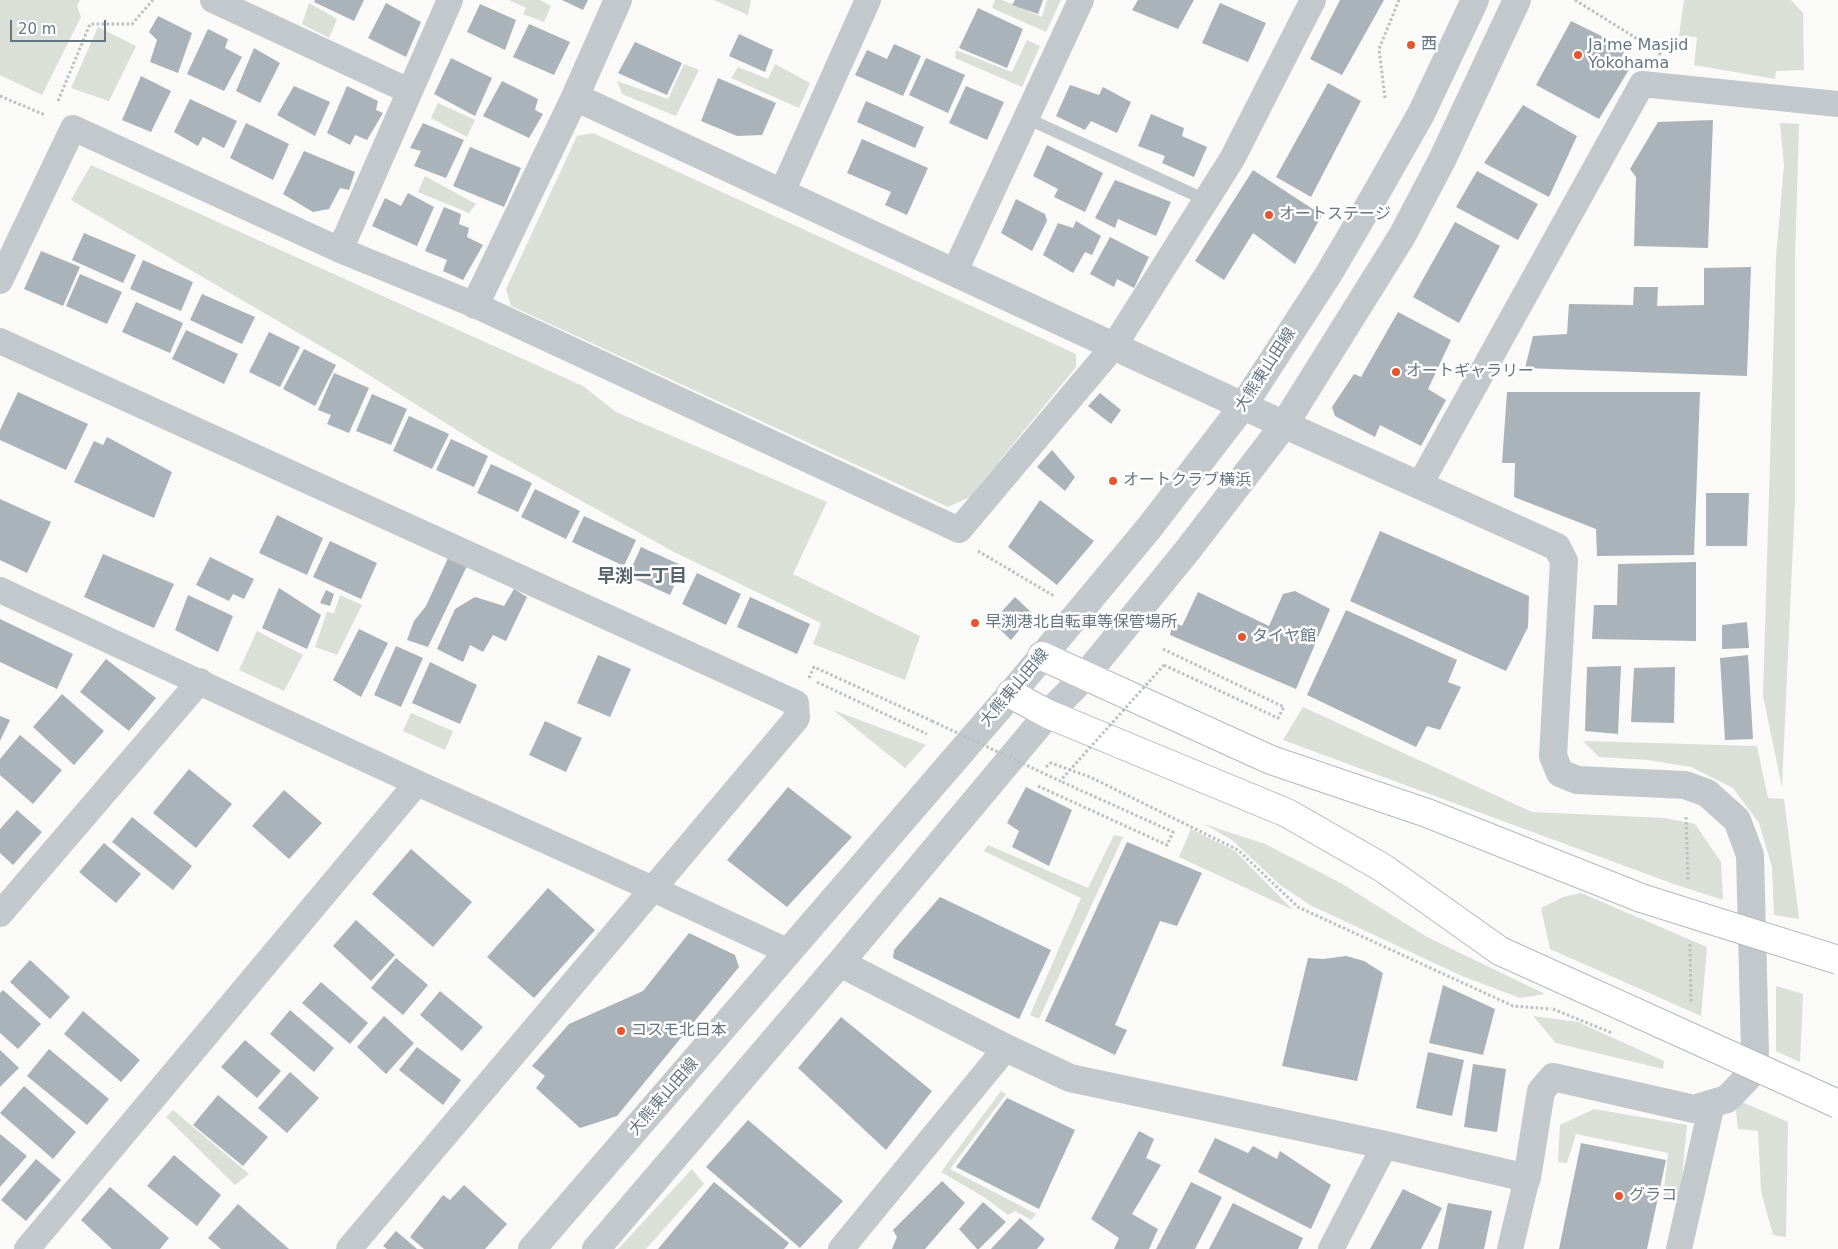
<!DOCTYPE html>
<meta charset="utf-8">
<style>
body{margin:0}
#map{position:relative;width:1838px;height:1249px;overflow:hidden;background:#fafaf8;font-family:"DejaVu Sans",sans-serif}
canvas{display:block}
.scale{position:absolute;left:10px;top:20px;width:96px;height:22px;box-sizing:border-box;border:2px solid #657683;border-top:0;padding-left:6px;font-size:15px;line-height:18px;white-space:nowrap;color:#657683;-webkit-text-stroke:4px #fff;paint-order:stroke}
</style>
<div id="map">
<canvas width="1838" height="1249"></canvas>
<div class="scale">20 m</div>
</div>
<script>
const ctx = document.querySelector('canvas').getContext('2d');
ctx.lineJoin = 'round';
function paint(path, color) { ctx.fillStyle = color; ctx.fill(path, 'evenodd'); }
const poly = rows => new Path2D(rows.map(r => 'M' + r).join(''));
function trace(path, color, width, dash) { ctx.strokeStyle = color; ctx.lineWidth = width; ctx.lineCap = dash ? 'butt' : 'round'; ctx.setLineDash(dash || []); ctx.stroke(path); }
function write(font, color, halo, rows, align = 'center') {
  ctx.font = font + ' "DejaVu Sans","Noto Sans JP",sans-serif'; ctx.lineWidth = 5; ctx.setLineDash([]); ctx.textBaseline = 'middle'; ctx.strokeStyle = halo; ctx.fillStyle = color; for (const [text, x, y, turn = 0] of rows) {
    ctx.save(); ctx.translate(x, y); ctx.rotate((+turn || 0) * Math.PI / 180); ctx.textAlign = isNaN(turn) ? turn : align; if (halo) ctx.strokeText(text, 0, 0); ctx.fillText(text, 0, 0); ctx.restore();
  }
}
paint(poly([
 [0,0,80,0,77,6,81,17,42,95,0,75],
 [509,0,540,0,551,6,544,22,523,14,526,8],
 [714,0,751,0,748,15],
 [995,0,1002,0,1042,17,1047,0,1061,0,1046,32,992,8],
 [1684,0,1791,0,1803,13,1804,70,1776,71,1775,79,1694,65,1697,37,1679,36],
 [309,3,337,19,329,38,302,24],
 [98,27,136,46,109,101,71,88],
 [1027,40,1040,46,1022,87,955,58,956,50,1012,72],
 [684,64,699,70,676,116,622,94,617,81,668,99],
 [775,64,810,83,799,108,731,78,738,67,768,79],
 [438,103,475,120,467,137,431,118],
 [1780,123,1799,124,1795,257,1795,501,1782,787,1763,696,1776,258,1784,165],
 [593,133,1076,354,1076,367,970,497,948,507,511,306,506,289,577,136],
 [91,165,583,386,616,412,827,502,793,574,920,636,905,680,813,644,821,623,674,552,484,447,348,362,71,200],
 [425,176,476,204,469,213,418,192],
 [340,595,362,605,337,655,315,647,327,612,334,613],
 [257,631,303,655,284,691,239,670],
 [1303,707,1532,812,1665,818,1695,824,1721,862,1723,900,1671,883,1283,740],
 [833,710,926,745,905,768],
 [411,713,453,731,445,750,403,731],
 [1583,741,1757,746,1768,798,1784,799,1799,919,1774,915,1772,867,1759,823,1733,788,1691,767,1648,760,1599,757],
 [1204,824,1265,844,1341,883,1427,937,1545,994,1520,998,1462,976,1310,905,1279,884,1232,840],
 [1191,829,1235,851,1293,910,1179,857],
 [1114,835,1123,837,1039,1019,1030,1015,1081,898,984,851,988,845,1088,888],
 [1581,893,1707,947,1701,1016,1550,949,1541,908,1563,897],
 [1776,986,1803,994,1800,1062,1776,1051],
 [1533,1016,1578,1022,1664,1061,1663,1069,1556,1043],
 [1001,1091,1006,1094,950,1169,1036,1214,1031,1220,1015,1211,1008,1215,984,1197,941,1172],
 [1740,1101,1788,1122,1786,1237,1773,1235,1761,1191,1758,1131,1738,1129,1736,1111],
 [1594,1109,1687,1125,1680,1199,1663,1199,1668,1153,1576,1134,1567,1163,1558,1162,1560,1125],
 [173,1110,249,1174,235,1185,166,1117],
 [692,1169,704,1184,646,1249,618,1249]
]), '#dadfd7');
paint(poly([
 [315,0,364,0,354,21,314,2],
 [562,0,588,0,583,10],
 [1015,0,1043,0,1038,14,1012,5],
 [1138,0,1194,0,1178,29,1132,10],
 [1340,0,1384,0,1342,75,1310,59],
 [386,3,421,22,406,57,368,38],
 [1220,3,1266,23,1248,62,1202,43],
 [480,4,516,20,505,50,467,32],
 [978,8,1023,29,1007,68,959,48],
 [158,16,192,33,178,73,150,62,157,40,149,32],
 [1571,21,1626,48,1619,62,1630,68,1599,119,1536,85],
 [529,24,570,42,554,75,513,57],
 [208,29,228,39,225,48,242,57,224,91,187,74],
 [739,34,773,50,765,72,729,56],
 [635,42,682,63,667,95,618,73],
 [894,44,921,56,903,96,855,75,867,50,887,59],
 [254,48,280,63,260,103,236,91],
 [451,58,492,78,475,116,434,94],
 [926,58,965,75,948,113,909,95],
 [141,76,171,91,151,132,122,120],
 [718,78,776,103,762,135,737,136,701,121],
 [502,81,538,99,535,110,543,114,529,138,483,116],
 [1328,83,1361,101,1311,197,1276,177],
 [1070,85,1099,95,1103,87,1131,102,1117,133,1091,121,1085,130,1056,116],
 [294,86,330,102,315,136,277,115],
 [347,86,378,101,376,110,383,113,367,140,355,135,350,145,327,133],
 [966,86,1004,102,987,140,949,123],
 [190,99,237,121,224,148,203,137,198,146,174,132],
 [866,101,924,127,915,148,857,122],
 [1523,105,1577,136,1549,197,1484,163],
 [1151,114,1184,128,1182,136,1207,147,1194,177,1162,163,1165,156,1138,146],
 [1713,120,1708,248,1634,246,1636,177,1630,169,1658,122],
 [246,123,289,144,273,180,230,158],
 [423,123,464,140,446,178,414,166,421,151,410,148],
 [862,139,928,168,907,215,885,205,891,192,847,173],
 [1047,145,1103,173,1085,212,1054,197,1058,189,1033,176],
 [470,147,521,168,504,207,453,186],
 [304,151,355,172,349,190,340,188,329,209,313,212,283,194],
 [1253,170,1322,215,1295,264,1253,233,1224,280,1195,261],
 [1477,171,1538,204,1518,240,1456,207],
 [1115,180,1171,202,1156,236,1118,219,1115,228,1095,218],
 [408,193,434,207,417,246,372,226,385,198,401,206],
 [1016,199,1045,214,1047,221,1032,251,1001,233],
 [444,207,461,214,459,224,469,228,467,237,483,245,463,280,443,271,447,260,425,251],
 [1076,221,1101,236,1092,255,1085,252,1073,273,1043,255,1058,223,1073,228],
 [1455,222,1500,246,1459,323,1413,297],
 [84,233,136,255,123,283,72,260],
 [1110,237,1149,257,1134,288,1117,279,1114,287,1090,274],
 [41,251,80,267,63,306,24,289],
 [143,260,193,282,181,311,130,289],
 [1751,267,1747,376,1525,368,1533,336,1567,334,1569,304,1633,305,1634,287,1658,287,1657,306,1704,305,1704,268],
 [80,274,122,292,107,324,66,306],
 [202,294,255,317,242,344,190,320],
 [136,302,183,323,170,353,122,332],
 [1398,312,1451,340,1428,389,1446,400,1421,446,1380,425,1375,437,1335,416,1332,407,1354,374,1361,377],
 [186,330,238,354,224,384,172,359],
 [269,332,300,347,280,387,249,372],
 [304,349,336,365,315,406,283,389],
 [334,373,369,388,349,433,327,424,331,415,318,410],
 [18,392,88,424,66,470,0,440,0,430],
 [1507,392,1700,392,1694,555,1597,556,1596,529,1514,497,1515,463,1502,463],
 [1100,393,1121,410,1111,424,1088,406],
 [372,394,407,409,391,445,356,431],
 [409,416,449,434,432,469,393,451],
 [107,437,172,472,154,518,74,482,94,441,103,445],
 [451,439,488,456,474,487,436,470],
 [1052,450,1075,477,1065,491,1037,467],
 [491,464,532,483,518,512,477,493],
 [535,489,580,511,566,539,521,517],
 [1706,493,1749,493,1747,546,1706,546],
 [0,499,51,522,27,573,0,560],
 [1040,500,1094,541,1057,585,1008,547],
 [277,515,323,538,307,575,259,553],
 [584,516,636,540,624,566,572,542],
 [1380,531,1529,596,1528,627,1506,671,1350,601],
 [330,541,377,563,361,599,313,577],
 [641,547,683,566,670,595,628,576],
 [103,554,174,584,154,628,84,597],
 [210,557,254,579,244,599,233,594,229,601,196,585],
 [448,558,467,566,428,647,407,640,414,621,426,606],
 [1696,562,1696,641,1592,639,1594,605,1617,605,1618,564],
 [697,573,741,594,726,625,682,604],
 [279,588,321,615,307,649,262,628],
 [514,589,527,597,506,641,493,635,483,652,470,645,463,662,437,649,455,609,475,597,504,606],
 [326,590,334,594,330,606,320,603],
 [1295,591,1330,609,1296,689,1170,635,1173,622,1182,626,1198,592,1269,626,1283,594],
 [188,595,233,616,218,652,175,630],
 [750,597,810,624,797,654,737,627],
 [1015,597,1033,614,1011,640,992,622],
 [1346,610,1457,660,1448,682,1461,687,1440,730,1427,726,1416,747,1307,695],
 [0,619,73,654,57,689,0,662],
 [1747,622,1749,648,1722,649,1722,625],
 [359,629,388,643,361,697,333,680],
 [396,646,423,658,401,707,374,695],
 [598,655,631,669,610,717,577,703],
 [1748,655,1753,739,1725,740,1720,658],
 [106,659,156,698,129,731,80,692],
 [430,662,477,685,460,724,412,703],
 [1621,666,1618,734,1585,731,1587,667],
 [1675,667,1674,723,1631,722,1634,668],
 [62,694,104,731,74,765,33,727],
 [0,716,10,720,0,741],
 [545,721,582,738,566,772,529,755],
 [20,735,62,770,33,804,0,775,0,759],
 [189,769,232,804,196,848,153,813],
 [788,787,852,837,787,907,727,860],
 [1026,787,1072,810,1049,866,1012,847,1019,831,1007,823],
 [284,790,322,823,289,859,252,826],
 [17,810,42,832,13,865,0,853,0,829],
 [132,817,192,866,173,890,112,842],
 [1127,842,1202,873,1177,926,1160,921,1115,1025,1127,1030,1115,1055,1045,1021],
 [104,843,141,874,116,903,79,872],
 [411,849,472,902,433,947,372,894],
 [548,888,595,930,534,998,487,957],
 [940,897,1051,950,1019,1019,893,958,894,950],
 [356,920,395,955,371,981,333,946],
 [689,933,735,955,739,967,617,1116,580,1128,536,1088,545,1076,532,1066,569,1024,643,991],
 [1346,956,1364,961,1383,973,1357,1081,1282,1066,1308,958,1323,959],
 [396,958,428,985,403,1015,371,988],
 [30,960,70,997,50,1019,10,982],
 [321,982,368,1023,350,1044,302,1003],
 [1443,985,1495,1009,1483,1055,1429,1043],
 [3,990,41,1024,18,1049,0,1033,0,993],
 [440,991,483,1027,462,1051,420,1015],
 [290,1010,334,1048,314,1072,270,1034],
 [83,1011,140,1060,121,1082,64,1034],
 [384,1016,414,1043,386,1074,357,1047],
 [841,1017,932,1091,886,1150,798,1068],
 [245,1040,281,1071,257,1098,221,1067],
 [417,1047,461,1080,443,1105,399,1070],
 [49,1049,109,1099,87,1125,27,1076],
 [0,1050,19,1068,0,1087],
 [1428,1052,1464,1060,1452,1116,1416,1108],
 [1473,1064,1506,1069,1497,1132,1464,1127],
 [290,1072,319,1098,287,1133,258,1108],
 [24,1086,76,1132,53,1159,0,1113],
 [218,1095,268,1137,243,1166,193,1125],
 [1007,1098,1075,1130,1039,1209,956,1167],
 [748,1120,843,1201,800,1248,706,1167],
 [1139,1131,1154,1139,1146,1158,1161,1165,1132,1214,1158,1229,1149,1249,1114,1249,1119,1238,1091,1219],
 [0,1134,27,1156,0,1187],
 [1215,1138,1248,1153,1253,1146,1277,1159,1280,1151,1331,1185,1311,1229,1198,1172],
 [1581,1143,1666,1160,1647,1249,1559,1249],
 [174,1155,221,1195,197,1226,147,1186],
 [36,1159,61,1180,26,1221,1,1200],
 [942,1181,965,1203,925,1249,892,1249,897,1237,893,1230],
 [714,1182,789,1243,784,1249,658,1249],
 [1191,1182,1222,1197,1195,1249,1156,1249],
 [464,1185,507,1224,485,1249,424,1249,410,1237,443,1195,450,1200],
 [110,1187,169,1238,160,1249,112,1249,81,1220],
 [1403,1189,1442,1208,1421,1249,1370,1249],
 [983,1202,1006,1222,979,1249,977,1249,959,1229],
 [1233,1203,1303,1238,1298,1249,1209,1249],
 [1448,1203,1492,1211,1484,1249,1438,1249],
 [238,1204,289,1249,221,1249,208,1238],
 [1020,1218,1045,1239,1037,1249,991,1249],
 [396,1231,417,1249,387,1249,383,1246]
]), '#aab3b9');
const motorway = poly([
 [1042,656,1271,760,1427,813,1641,898],
 [1011,694,1048,714,1287,813,1383,868,1500,951,1635,1012]
]);
trace(motorway, '#b4b9bd', 30);
trace(poly([
 [1575,0,1660,53,1658,57],
 [0,96,45,115],
 [1385,98,1379,49,1399,0],
 [58,101,90,24,132,24,153,0],
 [978,551,1054,596],
 [1163,649,1284,707,1278,718,1164,665],
 [809,678,814,667,932,721],
 [817,682,927,734],
 [1046,767,1051,763,1090,777,1238,850,1298,907,1513,1006,1551,1009],
 [1038,786,1167,845,1173,832,1060,781],
 [1686,817,1688,881],
 [1690,944,1691,1003]
]), '#bbbfc2', 3, [2.5, 2.5]);
trace(poly([
 [1026,118,1206,200]
]), '#c3c8cc', 12);
trace(poly([
 [213,0,409,91],
 [782,192,868,0],
 [340,250,450,0],
 [954,273,1081,0],
 [0,281,73,128,340,250,475,305,959,530,1114,346,1232,159,1313,0],
 [0,341,796,703,797,718,349,1249],
 [1419,486,1642,84,1838,104],
 [0,590,417,783,653,889,789,952],
 [0,914,200,681],
 [27,1249,417,783],
 [841,1249,1006,1048],
 [1331,1249,1385,1145],
 [1510,1249,1527,1178],
 [1679,1249,1712,1104]
]), '#c3c8cc', 26);
trace(poly([
 [575,97,1243,406,1557,547,1564,561,1553,756,1560,773,1577,780,1685,785,1707,793,1737,820,1750,855,1755,1052,1752,1073,1727,1099,1694,1109,1553,1077,1541,1091,1527,1178,1385,1145,1070,1078,1006,1048,840,963],
 [475,305,575,97,618,0],
 [532,1249,1011,694,1149,528,1243,406,1328,275,1375,195,1421,114,1475,0],
 [596,1249,840,963,1048,714,1085,676,1187,551,1284,425,1402,236,1442,160,1517,0]
]), '#c3c8cc', 28);
trace(motorway, '#fff', 28);
const motorwayBridge = poly([
 [1641,898,1838,960],
 [1635,1012,1838,1104]
]);
trace(motorwayBridge, '#b4b9bd', 30, []);
trace(poly([
 [932,721,1060,781,1164,665],
 [1553,1009,1612,1033]
]), '#bbbfc2', 3, [2.5, 2.5]);
trace(motorwayBridge, '#fff', 28);
for (const [x, y, r, color] of [
 [1411,45,5,"#e4572e"],
 [1578,55,5,"#e4572e"],
 [1269,215,5,"#e4572e"],
 [1396,372,5,"#e4572e"],
 [1113,481,5,"#e4572e"],
 [975,623,5,"#e4572e"],
 [1242,637,5,"#e4572e"],
 [621,1031,5,"#e4572e"],
 [1619,1196,5,"#e4572e"]
]) { const dot = new Path2D(); dot.arc(x, y, r, 0, 2 * Math.PI); ctx.fillStyle = color; ctx.fill(dot); trace(dot, '#fff', 2); }
write('16px', '#657683', '#fff', [
 ["西",1421,45],
 ["Ja'me Masjid",1588,46],
 ["Yokohama",1588,64],
 ["オートステージ",1279,215],
 ["オートギャラリー",1406,372],
 ["オートクラブ横浜",1123,481],
 ["早渕港北自転車等保管場所",985,623],
 ["タイヤ館",1252,637],
 ["コスモ北日本",631,1031],
 ["グラコ",1629,1196]
], 'left');
write('16px', '#657683', '#fff', [
 ["大熊東山田線",1266,370,-57],
 ["大熊東山田線",1015,688,-50],
 ["大熊東山田線",664,1097,-49]
]);
write('bold 18px', '#57646e', '#fff', [
 ["早渕一丁目",642,577]
]);
</script>
